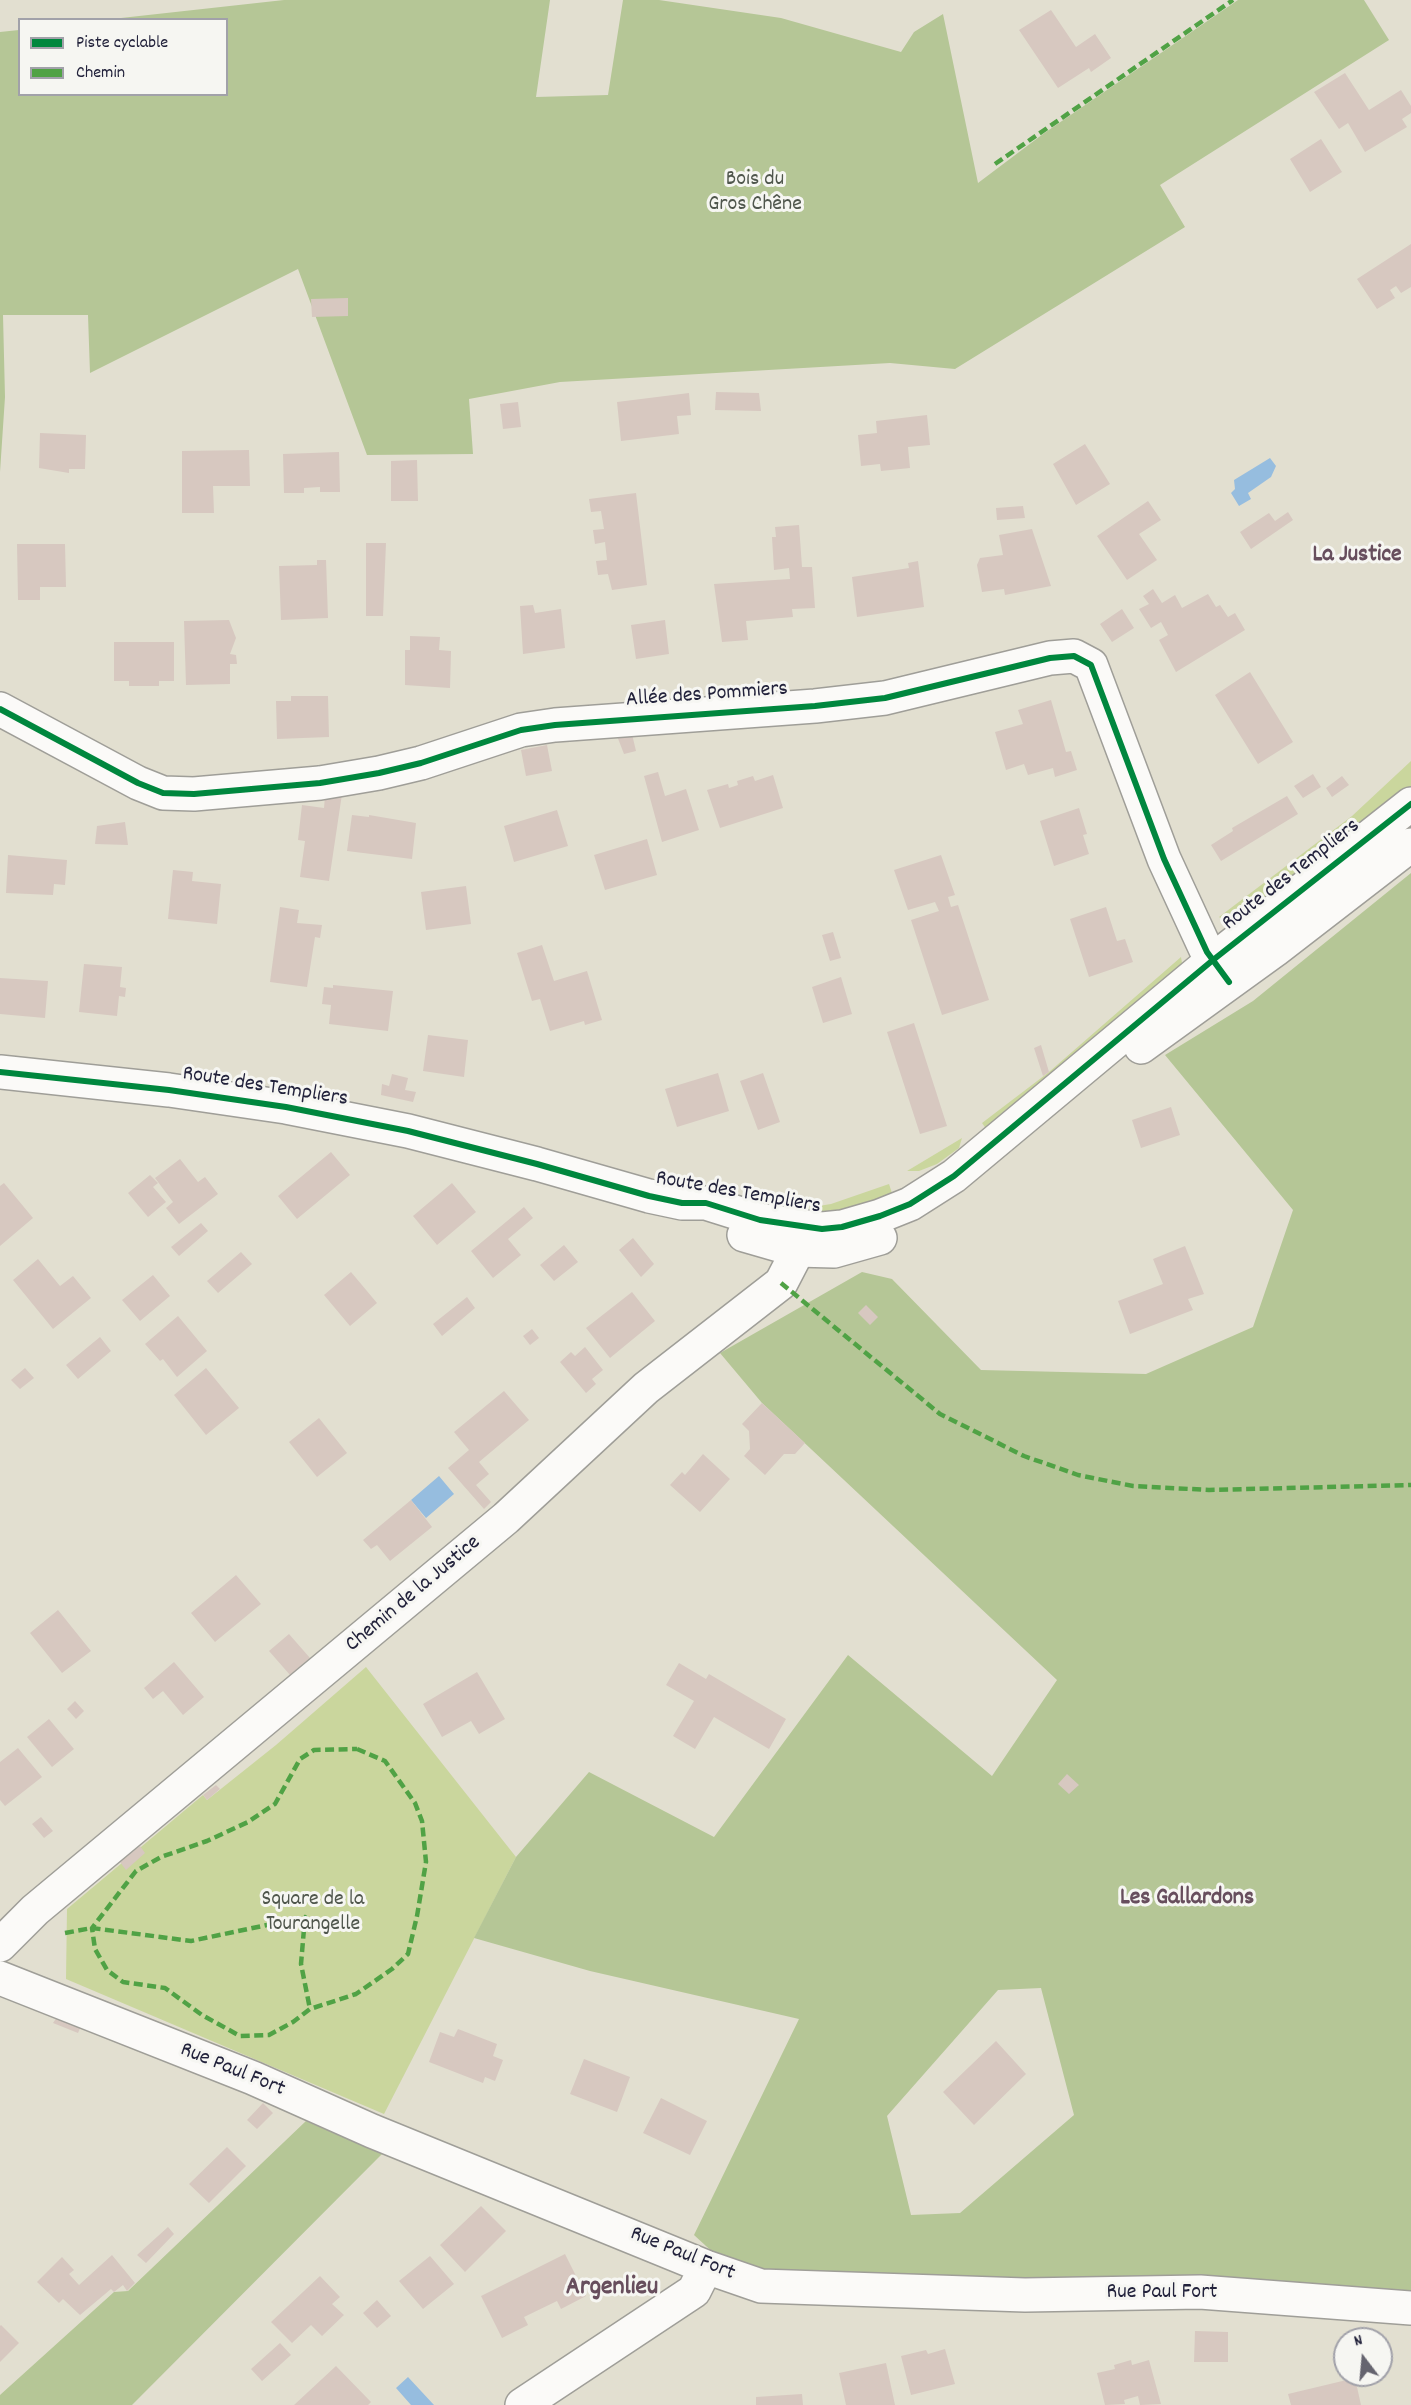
<!DOCTYPE html>
<meta charset="utf-8">
<style>
body{margin:0}
#map{position:relative;width:1411px;height:2405px;overflow:hidden;background:#e2dfd0;font-family:Dekko,sans-serif}
canvas{display:block}
.legend{position:absolute;left:18px;top:18px;width:210px;height:78px;box-sizing:border-box;background:#f6f6f2;border:2px solid #a1a1a9;margin:0;padding:8px 10px;list-style:none;font-size:18px;color:#22223b}
.legend li{display:flex;align-items:center;gap:12px;height:30px}
.legend b{width:30px;border:2px solid #a1a1a9}
.north{position:absolute;left:1333px;top:2327px;width:60px;height:60px;box-sizing:border-box;background:#f6f6f2;border:2px solid #a1a1a9;border-radius:50%;rotate:344deg;font-size:16px;font-weight:700;line-height:24px;text-align:center;color:#22223b}
.north::after{content:'';display:block;margin:auto;width:21px;height:27px;background:#65646f;clip-path:polygon(50% 0,100% 100%,50% 72%,0 100%)}
</style>
<div id="map">
<canvas width="1411" height="2405"></canvas>
<ul class="legend">
<li><b style="height:8px;background:#00873e"></b>Piste cyclable</li>
<li><b style="height:8px;background:#50a245"></b>Chemin</li>
</ul>
<div class="north">N</div>
</div>
<script>
const ctx = document.querySelector('canvas').getContext('2d');
ctx.lineJoin = 'round';
function paint(path, color) { ctx.fillStyle = color; ctx.fill(path, 'evenodd'); }
const poly = rows => new Path2D(rows.map(r => 'M' + r).join(''));
function trace(path, color, width, dash) { ctx.strokeStyle = color; ctx.lineWidth = width; ctx.lineCap = dash ? 'butt' : 'round'; ctx.setLineDash(dash || []); ctx.stroke(path); }
function write(font, color, halo, rows, align = 'center') {
  ctx.font = font + ' Dekko,sans-serif'; ctx.lineWidth = 6; ctx.setLineDash([]); ctx.textBaseline = 'middle'; ctx.strokeStyle = halo; ctx.fillStyle = color; for (const [text, x, y, turn = 0] of rows) {
    ctx.save(); ctx.translate(x, y); ctx.rotate((+turn || 0) * Math.PI / 180); ctx.textAlign = isNaN(turn) ? turn : align; if (halo) ctx.strokeText(text, 0, 0); ctx.fillText(text, 0, 0); ctx.restore();
  }
}
paint(poly([
 [1411,761,1411,786,1391,803,1234,924,1229,924,1219,917,1352,816],
 [1181,957,1183,969,987,1130,982,1123,1049,1072],
 [962,1138,959,1148,937,1164,919,1171,907,1171],
 [889,1184,893,1196,831,1215,800,1209,831,1204],
 [366,1667,516,1857,384,2114,66,1979,67,1909,203,1795,207,1800,276,1745]
]), '#cad69d');
paint(poly([
 [284,0,550,0,536,97,608,95,623,0,659,0,781,18,901,52,914,32,943,14,978,183,1043,134,1238,0,1364,0,1389,40,1160,185,1185,227,955,369,890,363,560,382,469,399,473,454,367,455,298,269,90,373,88,315,3,315,5,397,0,472,0,32,19,30,20,94,226,94,226,20,112,19],
 [1411,873,1411,2295,765,2275,718,2257,694,2235,799,2019,590,1971,474,1938,516,1857,589,1772,714,1837,848,1655,992,1776,1057,1680,762,1403,720,1353,862,1272,892,1279,981,1370,1146,1374,1253,1327,1293,1210,1165,1055,1253,1001],
 [1041,1988,1074,2115,960,2213,911,2215,887,2116,998,1990],
 [306,2121,382,2154,132,2405,0,2405,0,2395,114,2292,128,2291]
]), '#b5c696');
paint(poly([
 [1270,458,1276,466,1271,477,1248,493,1251,499,1239,506,1231,493,1235,489,1234,480],
 [439,1476,454,1494,426,1518,411,1500],
 [408,2377,434,2405,411,2405,396,2388]
]), '#96bddf');
paint(poly([
 [1051,10,1076,47,1095,34,1111,58,1091,72,1089,68,1058,88,1019,30],
 [1345,73,1369,110,1401,90,1411,106,1411,113,1402,119,1407,127,1365,152,1348,123,1339,129,1314,92],
 [1321,139,1342,172,1310,192,1290,159],
 [1411,244,1411,287,1401,293,1396,286,1390,290,1395,298,1377,309,1357,279],
 [348,298,348,316,312,317,311,299],
 [716,392,759,393,761,411,715,410],
 [689,393,691,415,677,416,679,434,621,441,617,402],
 [518,402,521,427,503,429,500,404],
 [927,415,930,445,908,447,910,468,881,471,880,464,861,466,858,435,877,433,876,421],
 [40,433,86,435,85,469,69,469,69,473,39,468],
 [1085,444,1110,484,1076,505,1053,464],
 [249,450,250,486,213,486,214,513,182,513,182,451],
 [339,452,340,492,320,492,320,487,304,488,304,493,284,493,283,454],
 [417,460,418,501,391,501,391,461],
 [636,493,647,585,612,590,608,574,598,575,596,561,607,560,605,542,595,544,593,530,604,529,601,511,591,512,589,499],
 [1148,501,1161,520,1139,534,1157,560,1127,580,1097,536],
 [1023,506,1025,518,997,520,996,508],
 [1288,512,1293,520,1251,549,1240,532,1269,513,1275,521],
 [799,525,802,567,812,567,815,608,792,609,793,617,746,621,748,640,722,642,714,584,790,579,789,568,774,570,772,537,776,537,775,527],
 [1032,529,1051,586,1005,595,1004,589,982,592,977,565,980,558,1003,555,999,535],
 [366,543,386,543,383,616,366,616],
 [17,544,65,544,66,587,40,587,40,600,18,600],
 [317,560,326,560,328,618,281,620,279,566,317,565],
 [918,561,924,607,857,617,852,577,909,568,908,563],
 [1153,589,1162,603,1175,595,1182,608,1208,594,1216,607,1220,605,1228,617,1235,613,1245,630,1176,672,1159,640,1168,635,1161,622,1151,628,1139,609,1149,604,1143,596],
 [533,605,535,613,561,609,565,648,523,654,520,606],
 [1122,609,1134,628,1112,642,1100,624],
 [229,620,236,638,230,654,236,655,237,664,230,664,230,684,186,685,184,621],
 [665,620,669,654,636,659,631,625],
 [410,636,440,637,439,650,451,651,450,688,405,685,405,650,410,650],
 [114,642,174,642,174,681,159,681,159,686,129,686,129,681,114,681],
 [1250,672,1293,742,1258,764,1215,695],
 [291,696,328,696,329,737,277,739,276,701,291,701],
 [1051,700,1066,752,1071,751,1077,770,1055,777,1053,768,1028,775,1024,764,1006,770,995,732,1023,724,1018,710],
 [632,734,636,751,624,754,617,736],
 [547,745,552,771,526,776,521,750],
 [658,772,665,796,686,789,699,830,662,842,644,776],
 [1313,774,1321,787,1303,798,1294,786],
 [773,775,783,808,720,828,707,790,728,784,729,788,738,785,737,781,753,776,755,781],
 [1342,776,1349,785,1332,797,1326,788],
 [342,794,329,881,300,877,305,841,298,840,302,805,324,808,325,796],
 [1287,796,1298,814,1221,861,1211,845,1233,831,1232,828],
 [1079,808,1087,834,1083,835,1089,854,1054,866,1040,821],
 [557,810,568,846,514,862,504,826],
 [352,815,369,817,369,815,416,823,412,859,347,851],
 [125,822,128,845,95,844,97,826],
 [647,839,657,875,605,890,594,855],
 [8,855,67,860,65,885,54,884,53,895,6,893],
 [941,855,955,895,948,897,951,907,958,905,989,1000,942,1015,911,920,939,911,935,902,908,910,894,870],
 [173,870,193,872,192,881,221,884,217,924,168,919],
 [466,886,471,924,426,930,421,892],
 [280,907,299,910,297,923,322,925,320,938,315,937,307,987,270,982],
 [1106,907,1117,941,1125,939,1133,962,1089,977,1070,919],
 [833,932,841,958,830,961,822,935],
 [542,945,554,981,587,971,602,1020,585,1025,584,1021,550,1031,540,999,532,1001,517,953],
 [84,964,122,967,120,987,126,988,125,997,119,996,117,1016,79,1012],
 [841,977,852,1014,823,1023,812,987],
 [0,978,48,981,45,1018,0,1014],
 [333,985,393,991,388,1031,329,1024,331,1005,322,1004,324,987,333,988],
 [914,1023,947,1126,920,1134,887,1032],
 [428,1035,468,1040,464,1077,423,1071],
 [1041,1045,1049,1072,1043,1076,1034,1048],
 [718,1073,729,1111,677,1127,665,1089],
 [763,1073,780,1122,758,1130,740,1081],
 [392,1074,408,1078,405,1090,416,1092,413,1102,381,1095,382,1084,389,1086],
 [1171,1107,1180,1135,1141,1148,1132,1120],
 [331,1152,350,1175,297,1219,278,1196],
 [180,1159,198,1182,205,1177,218,1194,179,1224,166,1208,173,1202,155,1178],
 [150,1175,158,1183,153,1187,166,1202,148,1217,128,1193],
 [4,1183,33,1218,0,1246,0,1186],
 [452,1183,476,1212,437,1245,413,1216],
 [524,1207,533,1218,508,1239,521,1255,493,1278,471,1251],
 [201,1223,208,1231,179,1256,171,1247],
 [633,1238,654,1264,641,1277,619,1250],
 [564,1245,578,1262,554,1281,540,1265],
 [1185,1246,1204,1294,1188,1299,1193,1310,1130,1334,1118,1301,1163,1284,1153,1259],
 [241,1252,252,1264,218,1293,207,1281],
 [38,1259,60,1286,73,1276,91,1298,53,1329,13,1280],
 [351,1272,377,1303,350,1326,324,1295],
 [153,1275,170,1296,140,1321,122,1300],
 [632,1292,655,1321,610,1358,586,1328],
 [467,1297,475,1308,442,1336,433,1324],
 [866,1305,878,1317,870,1325,858,1313],
 [178,1316,207,1351,177,1377,163,1359,160,1361,145,1344],
 [532,1329,539,1338,530,1345,523,1336],
 [100,1337,111,1351,78,1379,66,1365],
 [585,1347,603,1370,592,1379,596,1384,586,1393,560,1362,571,1352,575,1356],
 [25,1368,34,1378,20,1389,11,1380],
 [206,1368,239,1408,206,1435,174,1395],
 [504,1391,529,1420,479,1462,489,1474,476,1485,491,1502,484,1509,448,1468,469,1450,454,1432],
 [762,1403,805,1443,795,1454,784,1454,765,1475,744,1456,750,1449,749,1431,742,1424],
 [319,1418,347,1453,317,1477,289,1442],
 [703,1454,730,1479,700,1512,670,1485,682,1472,685,1475],
 [411,1500,432,1527,390,1561,377,1545,371,1549,363,1540],
 [236,1575,261,1604,215,1642,191,1613],
 [58,1610,91,1651,62,1673,30,1633],
 [289,1634,310,1658,290,1675,269,1651],
 [174,1662,204,1697,183,1715,163,1691,153,1699,144,1688],
 [679,1663,706,1679,709,1674,786,1719,769,1749,714,1717,695,1749,673,1736,694,1701,666,1685],
 [477,1672,505,1719,479,1734,471,1721,442,1737,423,1704],
 [75,1701,84,1711,76,1719,67,1709],
 [49,1719,74,1749,52,1767,27,1737],
 [18,1748,42,1777,5,1806,0,1800,0,1762],
 [1067,1774,1079,1785,1069,1794,1058,1784],
 [216,1785,220,1789,207,1800,203,1795],
 [41,1817,53,1831,44,1838,32,1824],
 [140,1846,145,1853,126,1870,120,1862],
 [57,2017,81,2026,78,2033,53,2023],
 [458,2029,497,2044,493,2056,503,2060,495,2081,485,2077,483,2083,429,2062,440,2032,454,2037],
 [996,2041,1026,2074,974,2125,943,2092],
 [584,2059,630,2077,617,2112,570,2094],
 [661,2098,707,2121,690,2155,643,2133],
 [263,2103,273,2113,257,2129,247,2120],
 [227,2147,246,2166,209,2203,189,2184],
 [481,2206,506,2231,465,2272,440,2245],
 [168,2227,174,2234,146,2263,137,2255],
 [565,2254,586,2296,561,2309,557,2301,524,2317,528,2325,502,2338,481,2296],
 [112,2255,135,2283,127,2291,123,2285,114,2292,111,2289,80,2315,63,2299,59,2303,37,2282,62,2257,74,2270,69,2274,79,2285],
 [430,2256,454,2284,423,2309,399,2281],
 [320,2276,340,2297,332,2304,344,2315,322,2336,311,2325,292,2343,271,2322],
 [377,2300,391,2316,377,2328,363,2313],
 [1,2325,19,2343,0,2362,0,2326],
 [1195,2331,1228,2332,1228,2362,1194,2362],
 [280,2343,291,2355,262,2381,251,2369],
 [945,2349,955,2384,911,2395,901,2356,926,2350,928,2354],
 [1131,2360,1132,2365,1149,2360,1161,2404,1140,2405,1138,2396,1124,2400,1125,2404,1105,2405,1097,2373,1115,2369,1114,2365],
 [886,2363,895,2405,846,2405,839,2373],
 [336,2366,371,2402,368,2405,294,2405],
 [1355,2378,1361,2405,1291,2405,1288,2394],
 [802,2394,803,2405,756,2405,756,2397]
]), '#d7c8c0');
const minor = poly([
 [0,709,138,783,163,793,194,794,320,783,379,773,421,763,521,730,555,725,815,706,885,698,1050,658,1074,656,1091,665,1164,859,1207,952,1229,982],
 [0,1945,35,1910,506,1518,646,1388,781,1283,794,1258,800,1226],
 [0,1978,253,2078,372,2131,706,2267,761,2286,1025,2295,1200,2292,1411,2308],
 [522,2405,694,2291,706,2267]
]);
const major = poly([
 [1141,1047,1275,950,1411,845],
 [0,1072,169,1090,286,1107,408,1131,537,1164,649,1196,682,1203,706,1203,760,1220,822,1229,842,1227,880,1216,910,1204,954,1176,1213,960,1411,804],
 [744,1235,796,1250,834,1251,880,1238]
]);
trace(minor, '#9f9e98', 36);
trace(major, '#9f9e98', 36);
trace(minor, '#fbfaf8', 33);
trace(major, '#fbfaf8', 33);
trace(poly([
 [995,164,1233,0],
 [781,1283,940,1414,1024,1456,1078,1475,1133,1486,1209,1490,1411,1485],
 [357,1749,385,1761,415,1803,422,1821,426,1862,417,1916,408,1954,392,1969,356,1994,310,2009,293,2022,269,2035,240,2036,202,2015,165,1988,123,1982,107,1970,95,1949,92,1928,136,1871,161,1857,207,1841,248,1822,275,1804,300,1759,314,1750,357,1749],
 [65,1933,92,1928,191,1941,305,1917,301,1964,310,2009]
]), '#50a245', 4.5, [9, 4.5]);
trace(poly([
 [0,709,138,783,163,793,194,794,320,783,379,773,421,763,521,730,555,725,815,706,885,698,1050,658,1074,656,1091,665,1164,859,1207,952,1229,982],
 [0,1072,169,1090,286,1107,408,1131,537,1164,649,1196,682,1203,706,1203,760,1220,822,1229,842,1227,880,1216,910,1204,954,1176,1213,960,1411,804]
]), '#00873e', 6);
write('22px', '#4f564c', '#f6f6f2', [
 ["Bois du",755,181],
 ["Gros Chêne",755,206],
 ["Square de la",313,1901],
 ["Tourangelle",313,1926]
]);
write('22px', '#22223b', '#f6f6f2', [
 ["Allée des Pommiers",707,696,-4],
 ["Route des Templiers",1292,876,-38],
 ["Route des Templiers",265,1088,9],
 ["Route des Templiers",738,1194,10],
 ["Chemin de la Justice",414,1595,-40],
 ["Rue Paul Fort",232,2071,22],
 ["Rue Paul Fort",682,2255,22],
 ["Rue Paul Fort",1162,2294]
]);
write('bold 24px', '#674e5d', '#f6f6f2', [
 ["La Justice",1357,557],
 ["Les Gallardons",1187,1900]
]);
write('bold 26px', '#674e5d', '#f6f6f2', [
 ["Argenlieu",612,2289]
]);
</script>
